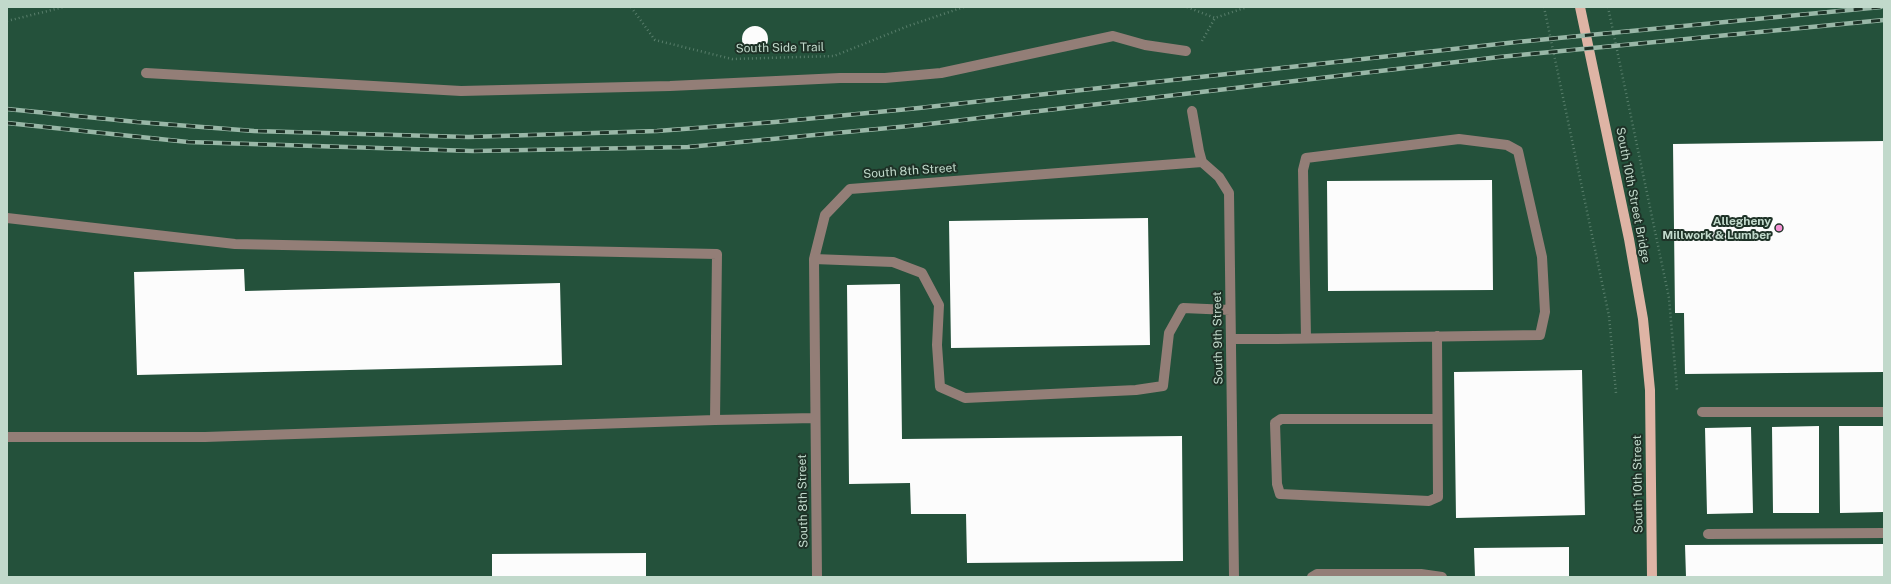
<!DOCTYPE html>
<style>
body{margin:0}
#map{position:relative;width:1891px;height:584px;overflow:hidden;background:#24513b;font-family:"Public Sans",sans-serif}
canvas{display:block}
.frame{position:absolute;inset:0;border:8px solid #c1d9cb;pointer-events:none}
</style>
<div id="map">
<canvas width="1891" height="584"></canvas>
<div class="frame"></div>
</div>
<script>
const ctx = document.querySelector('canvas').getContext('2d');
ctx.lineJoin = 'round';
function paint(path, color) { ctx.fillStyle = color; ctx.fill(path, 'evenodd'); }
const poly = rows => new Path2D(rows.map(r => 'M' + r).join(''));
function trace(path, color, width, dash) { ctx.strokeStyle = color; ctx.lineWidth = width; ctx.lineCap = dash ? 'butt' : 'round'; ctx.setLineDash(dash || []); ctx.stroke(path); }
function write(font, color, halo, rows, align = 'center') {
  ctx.font = font + ' "Public Sans",sans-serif'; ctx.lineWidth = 4; ctx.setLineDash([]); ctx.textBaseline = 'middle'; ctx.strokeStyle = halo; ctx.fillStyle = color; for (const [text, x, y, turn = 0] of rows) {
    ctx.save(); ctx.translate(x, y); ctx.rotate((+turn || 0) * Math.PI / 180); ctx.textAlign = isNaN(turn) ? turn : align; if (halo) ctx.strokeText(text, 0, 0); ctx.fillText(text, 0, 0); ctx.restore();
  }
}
paint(poly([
 '742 39a13 13 0 1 1 26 0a13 13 0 1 1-26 0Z',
 [1884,141,1884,372,1685,374,1684,313,1675,313,1673,144],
 [1492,180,1493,290,1328,291,1327,181],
 [1148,218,1150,345,951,348,949,221],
 [244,269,245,291,560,283,562,365,137,375,134,272],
 [900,284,902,439,1182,436,1183,561,967,563,966,514,911,514,910,483,849,484,847,285],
 [1582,370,1585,515,1456,518,1454,372],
 [1819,426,1819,513,1773,513,1772,427],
 [1839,426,1884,426,1884,512,1840,513],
 [1751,427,1753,513,1707,514,1705,428],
 [1884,544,1884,577,1686,577,1685,545],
 [1569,547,1569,577,1475,577,1474,548],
 [646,553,646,577,492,577,492,554]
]), '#fcfcfc');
trace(poly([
 [631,7,655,40,732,59,834,56,908,26,964,7],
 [1187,7,1215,18,1247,7],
 [1544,7,1609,316,1616,393],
 [1608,7,1669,298,1677,390],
 [7,21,64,7],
 [1202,41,1215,18]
]), '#587e6b', 2.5, [1, 3]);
trace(poly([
 [146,73,461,91,670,86,840,78,885,78,941,73,1113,36,1145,45,1186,51],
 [1192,111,1199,151,1202,162,1219,177,1229,193,1234,577],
 [7,218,235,244,717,254,715,420,815,418],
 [814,259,893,262,922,273,939,305,937,345,940,387,965,398,1136,390,1163,386,1169,333,1183,308,1230,310],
 [1437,336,1438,497,1429,501,1280,494,1277,484,1275,423,1281,419,1437,419],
 [1231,339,1277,339,1540,335,1545,312,1542,257,1518,151,1507,145,1459,139,1306,158,1303,170,1306,338],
 [1702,412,1884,412],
 [7,437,205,437,715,420],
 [1708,534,1884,533],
 [817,577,814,259,825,215,850,189,1202,162],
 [1312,577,1317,574,1421,574,1442,577]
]), '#937e77', 10);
trace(poly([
 [1580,7,1629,239,1643,319,1650,390,1652,577]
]), '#deb4a5', 10);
const rail = poly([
 [7,109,137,122,254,131,468,137,657,131,775,122,919,108,1517,42,1881,7],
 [7,123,188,142,473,151,688,147,920,125,1499,57,1884,20]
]);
trace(rail, '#99b7a7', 4.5);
trace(rail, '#1e3227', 3, [9]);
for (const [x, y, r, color] of [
 [1779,228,4,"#f491d4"]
]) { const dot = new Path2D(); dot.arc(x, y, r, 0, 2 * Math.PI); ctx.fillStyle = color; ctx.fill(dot); trace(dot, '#1e3227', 1.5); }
write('12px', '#c1d9cb', '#1e3227', [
 ["South Side Trail",780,48,-1],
 ["South 8th Street",910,171,-4],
 ["South 10th Street Bridge",1633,195,79],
 ["South 9th Street",1218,338,-91],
 ["South 10th Street",1638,484,-91],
 ["South 8th Street",803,501,-91]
]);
write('bold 12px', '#c1d9cb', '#1e3227', [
 ["Allegheny",1771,221],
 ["Millwork & Lumber",1771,235]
], 'right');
</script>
